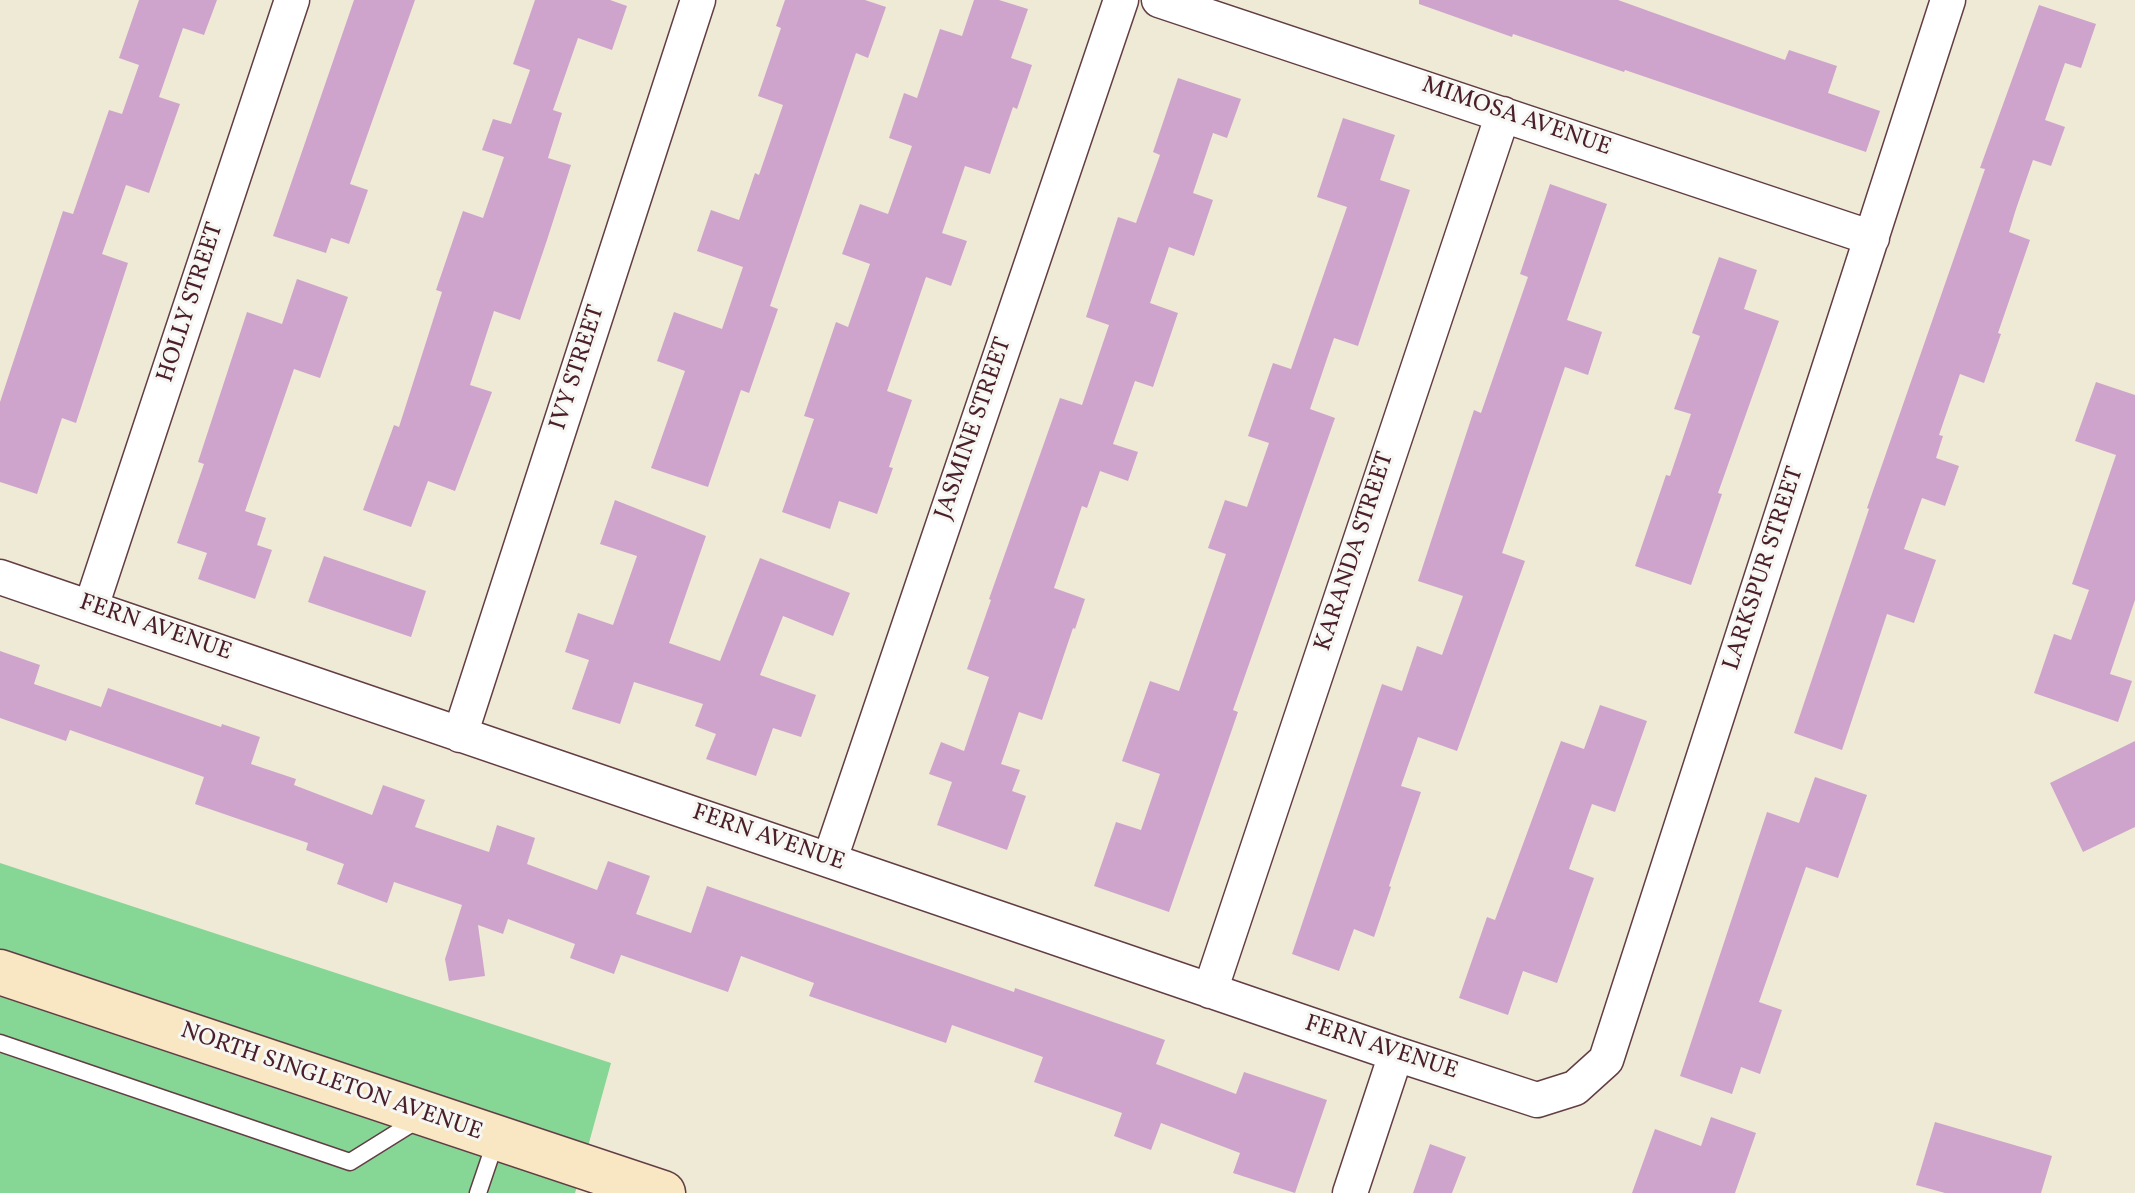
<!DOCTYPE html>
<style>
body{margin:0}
canvas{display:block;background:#eeead5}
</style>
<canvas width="2135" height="1193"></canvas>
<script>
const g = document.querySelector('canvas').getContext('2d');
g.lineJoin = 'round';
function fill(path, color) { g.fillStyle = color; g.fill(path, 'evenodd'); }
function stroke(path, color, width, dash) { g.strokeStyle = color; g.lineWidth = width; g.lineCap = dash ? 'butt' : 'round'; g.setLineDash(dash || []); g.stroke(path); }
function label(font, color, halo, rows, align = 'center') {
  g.font = font + ' Vollkorn,serif'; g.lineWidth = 6; g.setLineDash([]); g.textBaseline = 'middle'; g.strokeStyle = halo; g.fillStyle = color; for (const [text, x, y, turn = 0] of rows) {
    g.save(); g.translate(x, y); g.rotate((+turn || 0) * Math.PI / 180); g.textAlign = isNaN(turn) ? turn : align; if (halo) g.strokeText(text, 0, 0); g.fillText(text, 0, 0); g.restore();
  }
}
const green = new Path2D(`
 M 0,863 L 611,1063 L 587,1150 L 0,954 Z
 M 0,990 L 578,1183 L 575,1193 L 0,1193 Z`);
const building = new Path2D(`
 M 139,0 L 217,0 L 204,35 L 183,28 L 159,97 L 180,104 L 149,193 L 126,185 L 102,254 L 128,263 L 76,423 L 62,418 L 37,494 L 0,482 L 0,402 L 63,211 L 73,214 L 109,110 L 122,114 L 139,65 L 119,58 Z
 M 354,0 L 415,0 L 350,184 L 368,190 L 349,244 L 331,238 L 326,253 L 273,236 Z
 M 535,0 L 610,0 L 627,6 L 612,50 L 578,38 L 553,110 L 562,113 L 548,158 L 571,165 L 547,240 L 520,320 L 494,311 L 470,385 L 492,392 L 455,491 L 428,481 L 411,527 L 363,510 L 394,425 L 399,427 L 442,292 L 436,290 L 463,211 L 483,218 L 504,157 L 482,150 L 493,119 L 511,124 L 530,70 L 513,64 Z
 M 785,0 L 865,0 L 886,7 L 868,58 L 856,53 L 770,306 L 778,309 L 749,393 L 741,390 L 708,487 L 651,468 L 685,371 L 657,361 L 674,312 L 722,329 L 743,267 L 697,251 L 711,210 L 739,220 L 755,173 L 759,175 L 783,105 L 758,96 L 781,28 L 776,26 Z
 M 974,0 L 999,0 L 1028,9 L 1011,58 L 1032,65 L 1017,109 L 1013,107 L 990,174 L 965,166 L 942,233 L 967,241 L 951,286 L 926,277 L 887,391 L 912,400 L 889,467 L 893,468 L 877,514 L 839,501 L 830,529 L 782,512 L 814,419 L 804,416 L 836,322 L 848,327 L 870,264 L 842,254 L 860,204 L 888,214 L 912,146 L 889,138 L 904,93 L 917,98 L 940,29 L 962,36 Z
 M 1419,0 L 1618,0 L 1785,60 L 1789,50 L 1837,66 L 1828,93 L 1880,111 L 1866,152 L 1625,70 L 1624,72 L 1513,34 L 1512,37 L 1419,4 Z
 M 2039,5 L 2096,24 L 2081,68 L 2065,63 L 2045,120 L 2065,127 L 2051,166 L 2033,160 L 2016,209 L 2009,232 L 2030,240 L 1998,333 L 2001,334 L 1984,383 L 1960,374 L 1939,435 L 1943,436 L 1936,458 L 1959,466 L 1945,506 L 1922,498 L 1904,549 L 1936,560 L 1914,623 L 1887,614 L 1842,750 L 1794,733 L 1869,509 L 1867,508 L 1985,169 L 1980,168 Z
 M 1178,78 L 1241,99 L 1227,138 L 1213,133 L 1193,193 L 1213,200 L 1194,256 L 1169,247 L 1150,303 L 1178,313 L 1153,387 L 1135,381 L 1113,444 L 1138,452 L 1128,481 L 1100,471 L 1087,508 L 1082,506 L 1054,588 L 1085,599 L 1075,629 L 1073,628 L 1042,720 L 1019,712 L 1001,764 L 1020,770 L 1012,791 L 1026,796 L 1007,850 L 937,825 L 952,782 L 929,774 L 941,742 L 964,751 L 989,677 L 967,669 L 991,600 L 989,599 L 1060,398 L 1082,405 L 1109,325 L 1086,317 L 1118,217 L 1136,223 L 1160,155 L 1153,152 Z
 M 1343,118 L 1395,135 L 1380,180 L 1410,190 L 1358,346 L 1334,338 L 1310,409 L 1335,418 L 1233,710 L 1238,712 L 1169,912 L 1094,886 L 1116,822 L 1141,830 L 1160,774 L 1122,761 L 1150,681 L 1179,691 L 1226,554 L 1208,548 L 1225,500 L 1247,507 L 1269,443 L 1248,436 L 1273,363 L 1291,369 L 1347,207 L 1317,197 Z
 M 1550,184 L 1607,204 L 1567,320 L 1602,332 L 1588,375 L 1565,367 L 1502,553 L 1525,561 L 1457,751 L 1418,737 L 1401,786 L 1421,792 L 1389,886 L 1391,887 L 1374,937 L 1354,929 L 1339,971 L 1292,954 L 1382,684 L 1402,691 L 1417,646 L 1442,655 L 1463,596 L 1418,581 L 1474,410 L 1481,413 L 1528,277 L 1520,274 Z
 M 1719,257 L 1757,270 L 1744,309 L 1779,321 L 1718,493 L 1722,494 L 1691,585 L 1635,566 L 1666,475 L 1670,476 L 1691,414 L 1674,409 L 1700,336 L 1692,333 Z
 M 297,279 L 348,297 L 320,378 L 294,369 L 245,511 L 266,518 L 257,545 L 272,550 L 255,599 L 198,579 L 207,553 L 177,543 L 204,464 L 198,462 L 247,312 L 282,324 Z
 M 2096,382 L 2135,395 L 2135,600 L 2110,674 L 2132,681 L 2118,722 L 2034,693 L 2054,634 L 2071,640 L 2089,590 L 2072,584 L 2116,455 L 2075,441 Z
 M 615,500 L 706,536 L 669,643 L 720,661 L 760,558 L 850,593 L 833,636 L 783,616 L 760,675 L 816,695 L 801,737 L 773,728 L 756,776 L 706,759 L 716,734 L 695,726 L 703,704 L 634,682 L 620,724 L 572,709 L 589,660 L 565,652 L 578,613 L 613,625 L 637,556 L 600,544 Z
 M 324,556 L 426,591 L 411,637 L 308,602 Z
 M 0,651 L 40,665 L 34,684 L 101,707 L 108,688 L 221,727 L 222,724 L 260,737 L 251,764 L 296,779 L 294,785 L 372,815 L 383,785 L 425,800 L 415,827 L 489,852 L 497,825 L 535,838 L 527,864 L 597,890 L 608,861 L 650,876 L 636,914 L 691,933 L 707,886 L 1014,992 L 1015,988 L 1165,1040 L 1156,1064 L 1236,1094 L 1244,1072 L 1327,1100 L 1295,1193 L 1233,1173 L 1240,1153 L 1161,1123 L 1151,1150 L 1114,1136 L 1122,1113 L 1034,1082 L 1043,1057 L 952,1025 L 946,1043 L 809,996 L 814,983 L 741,956 L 728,992 L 621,955 L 614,974 L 570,958 L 575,944 L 508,919 L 503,934 L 478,925 L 485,976 L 449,981 L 445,959 L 462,905 L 394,882 L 387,903 L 337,884 L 344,864 L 306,850 L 308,843 L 195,804 L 204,777 L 70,730 L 66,741 L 0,718 Z
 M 1600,705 L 1647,721 L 1615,812 L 1592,804 L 1569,869 L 1594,878 L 1557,983 L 1523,971 L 1508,1015 L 1459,998 L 1487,917 L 1495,920 L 1561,741 L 1584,749 Z
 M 2135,741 L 2135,827 L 2083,852 L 2050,783 Z
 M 1815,777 L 1867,795 L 1838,878 L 1806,867 L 1759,1002 L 1782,1010 L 1760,1074 L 1741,1067 L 1732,1094 L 1680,1076 L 1767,812 L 1799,823 Z
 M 1711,1117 L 1756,1133 L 1735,1193 L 1632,1193 L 1655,1129 L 1701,1146 Z
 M 1935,1122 L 2052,1156 L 2041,1193 L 1945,1193 L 1916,1185 Z
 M 1430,1144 L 1466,1157 L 1452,1193 L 1413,1193 Z`);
const lane = new Path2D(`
 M 0,1043 L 350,1162 L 419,1119
 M 478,1193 L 496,1140`);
const street = new Path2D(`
 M 1159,0 L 1872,238
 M 0,577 L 1396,1054 L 1537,1100 L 1575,1088 L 1606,1060 L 1948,0
 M 91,607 L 292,0
 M 460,735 L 698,0
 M 830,859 L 1121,0
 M 1210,991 L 1503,114
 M 1350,1193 L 1396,1054`);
const secondary = new Path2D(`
 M 0,972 L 663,1193`);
const streetNames = [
 ["MIMOSA AVENUE",1516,118,19],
 ["HOLLY STREET",192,303,-72],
 ["IVY STREET",579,368,-72],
 ["JASMINE STREET",975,429,-71],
 ["KARANDA STREET",1356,552,-72],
 ["LARKSPUR STREET",1765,569,-72],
 ["FERN AVENUE",155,629,19],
 ["FERN AVENUE",768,839,19],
 ["FERN AVENUE",1381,1049,18],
 ["NORTH SINGLETON AVENUE",331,1083,19]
];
fill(green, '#86d696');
fill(building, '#cfa4cc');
stroke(lane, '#633d44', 19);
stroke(street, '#633d44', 37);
stroke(secondary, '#633d44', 47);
stroke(lane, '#fff', 16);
stroke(street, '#fff', 34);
stroke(secondary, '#f9e7c3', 44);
label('24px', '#4a1f2b', '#f6f6f2', streetNames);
</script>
